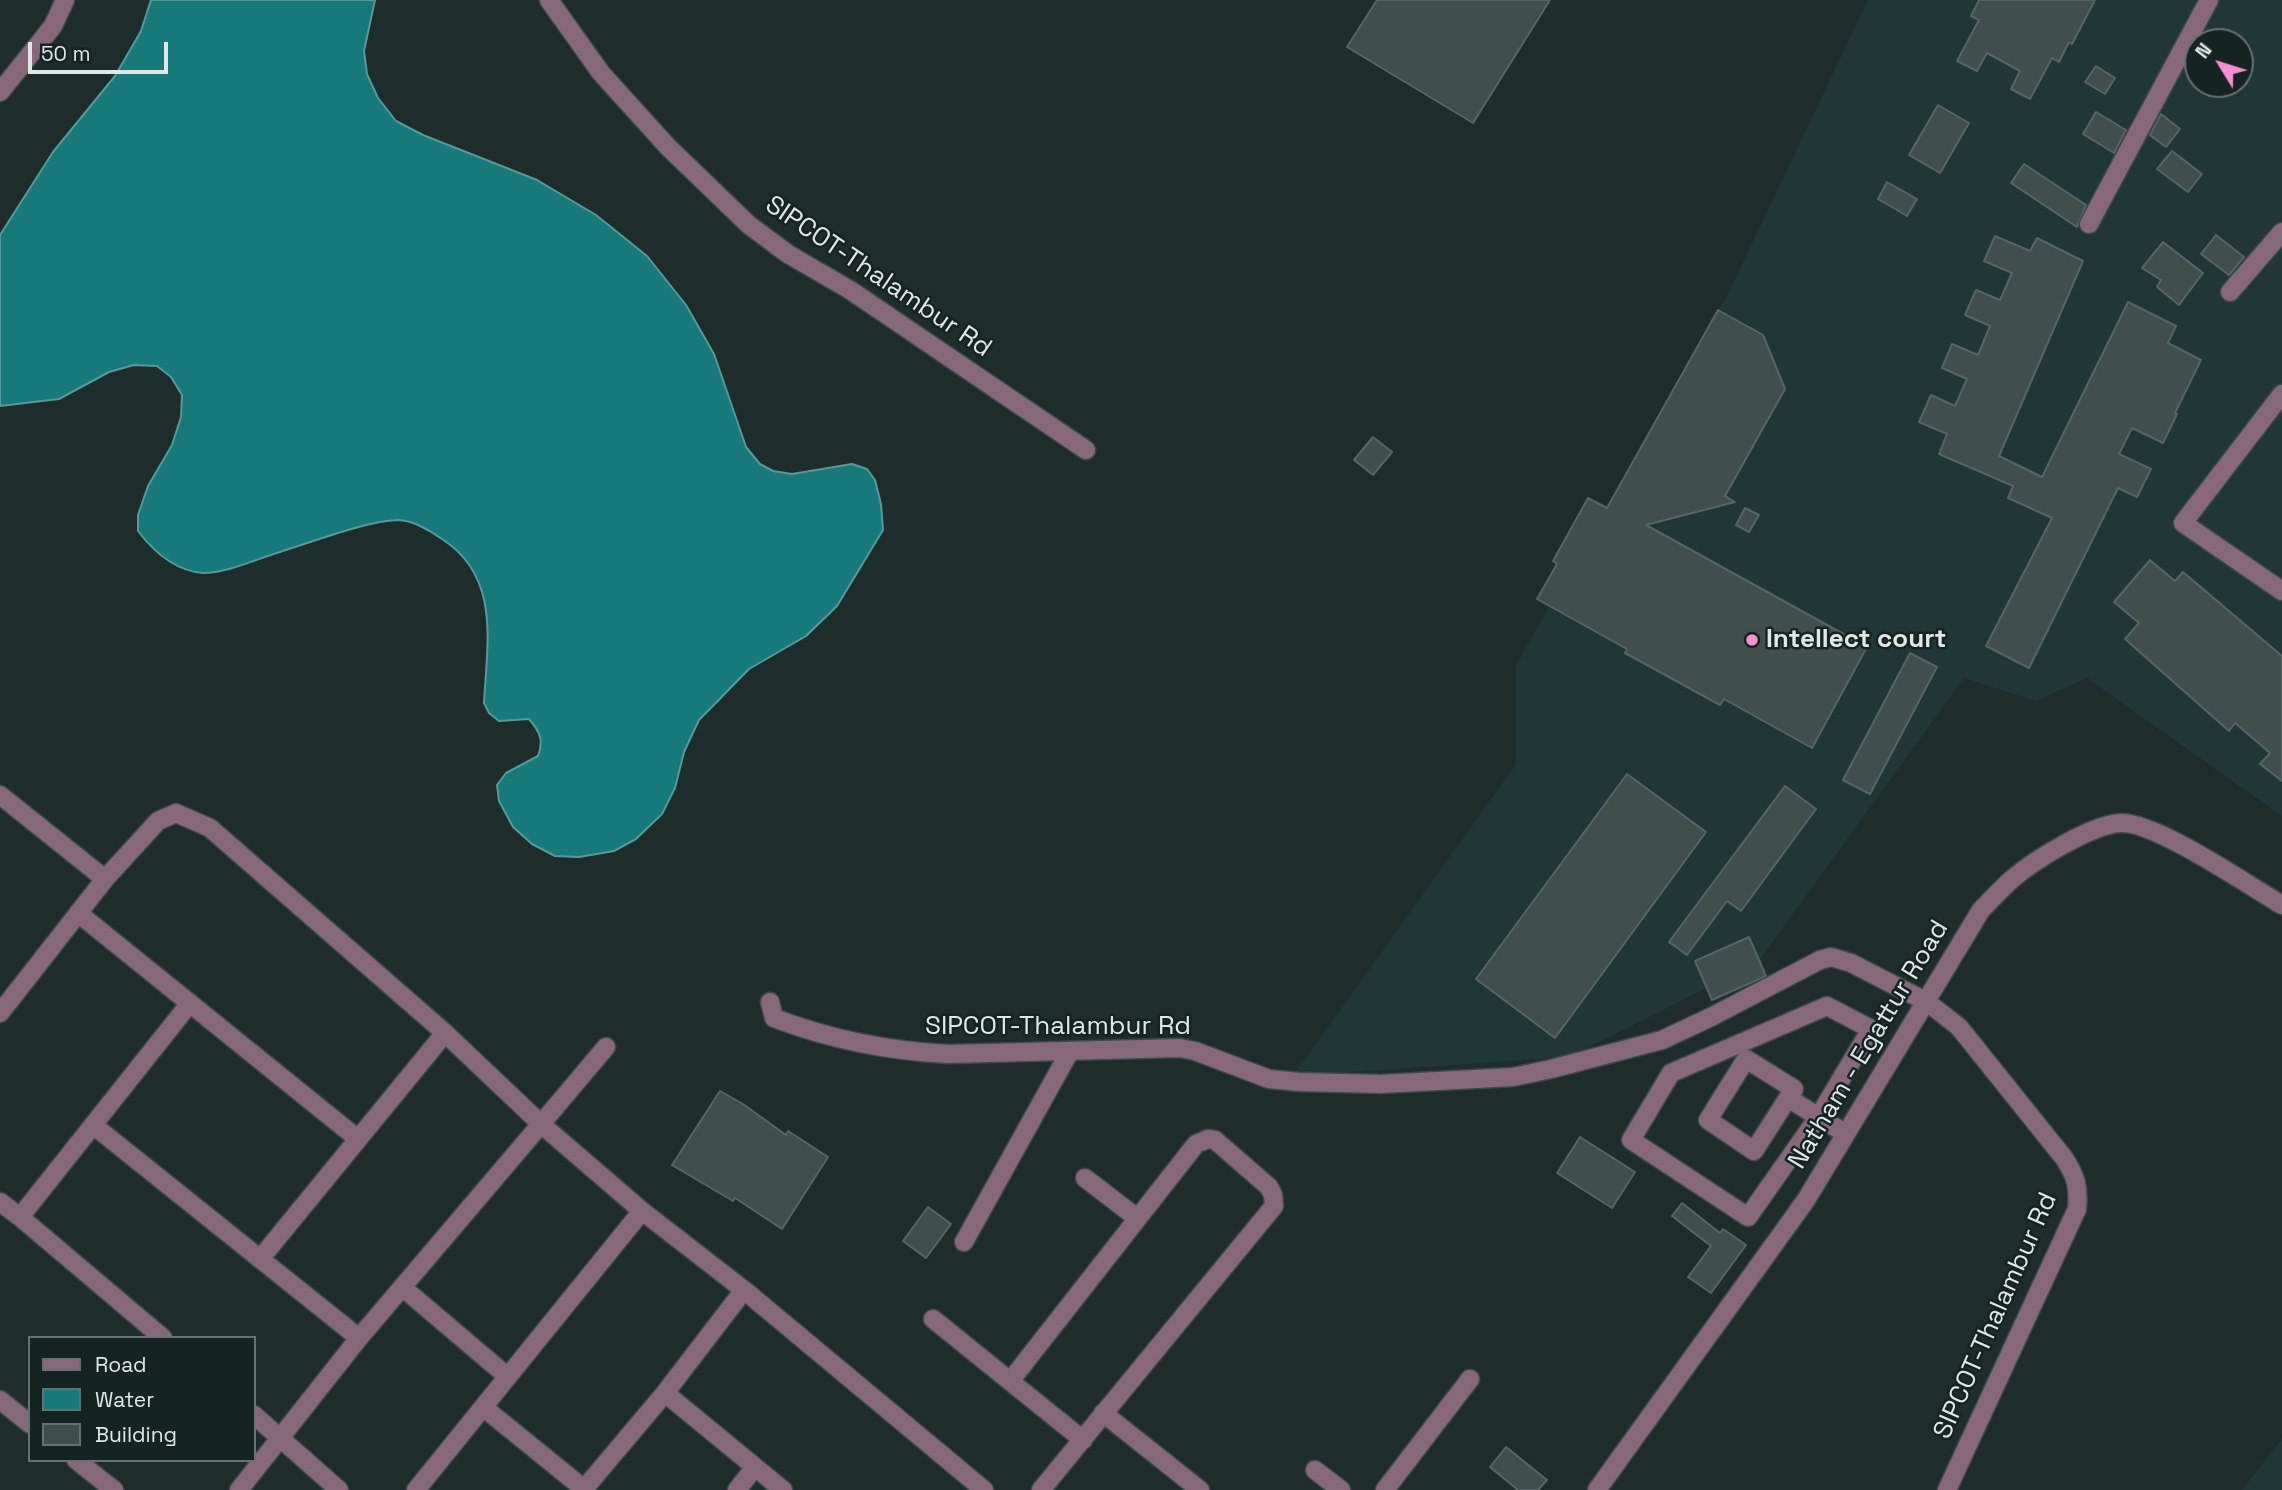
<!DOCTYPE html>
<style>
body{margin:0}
#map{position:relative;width:2282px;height:1490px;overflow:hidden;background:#1f2c2c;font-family:"Space Grotesk",sans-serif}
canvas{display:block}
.legend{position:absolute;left:28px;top:1336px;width:228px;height:126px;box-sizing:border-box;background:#162323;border:2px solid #667171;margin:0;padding:9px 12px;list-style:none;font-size:21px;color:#dfe7e7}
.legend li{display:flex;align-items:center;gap:14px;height:35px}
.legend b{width:35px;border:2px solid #667171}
.north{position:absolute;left:2184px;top:28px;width:70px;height:70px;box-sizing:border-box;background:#162323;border:2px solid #667171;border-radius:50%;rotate:308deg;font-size:19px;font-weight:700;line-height:28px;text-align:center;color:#dfe7e7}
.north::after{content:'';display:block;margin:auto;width:24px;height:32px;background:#f790ce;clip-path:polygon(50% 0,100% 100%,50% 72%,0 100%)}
.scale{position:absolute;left:28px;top:42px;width:140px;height:32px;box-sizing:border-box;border:4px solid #dfe7e7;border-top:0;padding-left:9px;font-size:21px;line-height:24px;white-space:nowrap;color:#dfe7e7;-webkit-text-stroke:5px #162323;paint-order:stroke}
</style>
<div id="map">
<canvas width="2282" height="1490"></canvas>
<ul class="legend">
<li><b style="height:9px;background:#87687a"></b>Road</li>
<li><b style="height:19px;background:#18797a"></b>Water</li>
<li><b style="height:19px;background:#404e4e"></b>Building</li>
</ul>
<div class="north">N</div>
<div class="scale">50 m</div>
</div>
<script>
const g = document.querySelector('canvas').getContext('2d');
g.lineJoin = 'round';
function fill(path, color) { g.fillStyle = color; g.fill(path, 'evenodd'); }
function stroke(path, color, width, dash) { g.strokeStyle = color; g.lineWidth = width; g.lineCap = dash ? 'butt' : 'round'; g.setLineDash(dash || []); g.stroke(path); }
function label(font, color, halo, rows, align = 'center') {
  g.font = font + ' "Space Grotesk",sans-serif'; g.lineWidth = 5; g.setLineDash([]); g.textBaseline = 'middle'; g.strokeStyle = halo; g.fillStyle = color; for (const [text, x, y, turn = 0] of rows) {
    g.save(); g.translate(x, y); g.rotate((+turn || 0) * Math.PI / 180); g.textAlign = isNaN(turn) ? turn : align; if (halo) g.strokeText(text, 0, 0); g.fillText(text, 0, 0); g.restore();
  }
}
const built = new Path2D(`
 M 1868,0 L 2282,0 L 2282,816 L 2087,678 L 2036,701 L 1964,678 L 1758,962 L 1569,1057 L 1293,1076 L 1516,764 L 1516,665 L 1729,292 ZM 2198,42 L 2240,42 L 2240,84 L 2198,84 Z
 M 2282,1439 L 2282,1490 L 2242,1490 Z`);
const water = new Path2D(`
 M 151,0 L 375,0 L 364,51 L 367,74 L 378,98 L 396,121 L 423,135 L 537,180 L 596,215 L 647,256 L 686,305 L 714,354 L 746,447 L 760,464 L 773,471 L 792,474 L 852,464 L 867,469 L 875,480 L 881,504 L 883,530 L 837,606 L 806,636 L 749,669 L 699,720 L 684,752 L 675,788 L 662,814 L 636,839 L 614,851 L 579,857 L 555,856 L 532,844 L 513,827 L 499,801 L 497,785 L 506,773 L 538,756 C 544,740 540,732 529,719 L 499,721 L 489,713 L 484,703 C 487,643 501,577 442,539 C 431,531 412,520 398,520 C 366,521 312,542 280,552 C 256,559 228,573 203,573 C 175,571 154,552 138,531 L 138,515 L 148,486 L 172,445 L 181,417 L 182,395 L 171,377 L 157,366 L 134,365 L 109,372 L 59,399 L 0,406 L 0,235 L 53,152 L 115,76 L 141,31 Z`);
const building = new Path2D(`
 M 1377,0 L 1550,0 L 1473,123 L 1347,47 Z
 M 1979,0 L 2095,0 L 2072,44 L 2069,42 L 2059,62 L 2052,58 L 2030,99 L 2011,89 L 2020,71 L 1987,53 L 1977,71 L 1957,61 L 1979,20 L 1971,16 Z
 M 2096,66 L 2115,78 L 2105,94 L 2085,82 Z
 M 1938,105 L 1969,123 L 1940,173 L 1909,155 Z
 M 2096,112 L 2126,130 L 2114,153 L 2083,134 Z
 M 2161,114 L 2180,129 L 2166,147 L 2150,135 Z
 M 2172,151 L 2202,174 L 2188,192 L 2157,169 Z
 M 2024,164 L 2086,205 L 2077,227 L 2011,183 Z
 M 1887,182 L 1917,199 L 1907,216 L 1878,199 Z
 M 2216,235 L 2244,257 L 2229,275 L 2201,254 Z
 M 1995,236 L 2030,251 L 2037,238 L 2083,261 L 1999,456 L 2042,477 L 2128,302 L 2176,326 L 2168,343 L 2201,360 L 2175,413 L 2177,414 L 2163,443 L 2132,428 L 2119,454 L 2151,469 L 2137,497 L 2118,488 L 2029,668 L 1986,646 L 2052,518 L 2008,498 L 2013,486 L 1939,454 L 1947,434 L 1919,422 L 1931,395 L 1955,406 L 1967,379 L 1942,368 L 1952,344 L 1978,355 L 1990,326 L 1965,315 L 1976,290 L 2000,300 L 2012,273 L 1984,261 Z
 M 2163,242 L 2203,273 L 2179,305 L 2157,287 L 2161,280 L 2142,268 Z
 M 1718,310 L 1763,335 L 1785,389 L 1725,496 L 1735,502 L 1646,525 L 1867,647 L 1812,748 L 1724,699 L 1720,705 L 1625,653 L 1627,649 L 1537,599 L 1557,564 L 1553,561 L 1588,498 L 1607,508 Z
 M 1373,437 L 1392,452 L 1373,475 L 1354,460 Z
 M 1745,508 L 1759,515 L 1749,532 L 1736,525 Z
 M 2150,560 L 2175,581 L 2183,572 L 2282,656 L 2282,781 L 2260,764 L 2270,753 L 2235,723 L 2229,731 L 2125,639 L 2139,623 L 2114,602 Z
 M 1910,653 L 1937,667 L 1870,794 L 1843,780 Z
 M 1627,774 L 1706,832 L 1555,1038 L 1476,979 Z
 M 1785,786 L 1816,809 L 1741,911 L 1727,901 L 1687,955 L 1669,942 Z
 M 1749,937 L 1766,976 L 1712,1000 L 1695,961 Z
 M 720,1091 L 743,1104 L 786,1135 L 788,1131 L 828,1157 L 782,1229 L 735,1198 L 733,1201 L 672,1165 Z
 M 1580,1137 L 1635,1172 L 1612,1208 L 1557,1173 Z
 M 1682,1203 L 1720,1233 L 1723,1229 L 1746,1245 L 1711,1293 L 1688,1277 L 1711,1246 L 1672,1216 Z
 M 928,1207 L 951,1224 L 926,1258 L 903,1241 Z
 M 1506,1447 L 1547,1480 L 1538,1490 L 1518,1490 L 1490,1467 Z`);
const minor = new Path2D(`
 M 549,0 L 601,73 L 668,147 L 749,225 L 788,254 L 850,290 L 1086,450
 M 0,92 L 53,26 L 65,0
 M 2089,224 L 2209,0
 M 2230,292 L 2282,232
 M 2282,394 L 2183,523 L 2282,591
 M 0,795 L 105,879
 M 78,913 L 358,1139
 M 770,1002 L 774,1018 C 829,1039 890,1051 948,1054 L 1180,1048 L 1195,1051 L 1269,1079 L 1299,1082 L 1381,1084 L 1513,1077 L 1551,1069 L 1662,1040 L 1711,1017 L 1820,960 L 1831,957 L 1851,963 L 1927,1002 L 1959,1027 L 2064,1158 C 2076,1176 2079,1187 2077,1209 L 1947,1490
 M 1827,1006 L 1871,1029 L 1819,1116 L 1748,1217 L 1631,1140 L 1671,1073 Z
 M 0,1013 L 105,879 L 158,821 L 176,813 L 210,828 L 445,1033 L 541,1124 L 359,1338 L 239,1490
 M 606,1047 L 541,1124 L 642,1211
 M 1788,1098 L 1794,1089 L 1746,1059 L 1708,1120 L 1754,1151 L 1788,1098 L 1846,1134
 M 93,1125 L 359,1338
 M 1085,1178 L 1137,1218
 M 0,1202 L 20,1217 L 163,1338
 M 20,1217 L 190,1003
 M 964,1242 L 1070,1051
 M 260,1259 L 445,1033
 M 402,1287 L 508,1377
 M 933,1319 L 1083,1440
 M 1011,1380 L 1196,1144 L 1208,1139 L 1215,1140 L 1269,1187 L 1273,1195 L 1274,1206 L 1041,1490
 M 665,1393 L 783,1490
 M 0,1400 L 30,1424
 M 483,1407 L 584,1489 L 665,1393 L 744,1290
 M 1103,1413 L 1200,1490
 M 254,1415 L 339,1490
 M 76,1460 L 114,1490
 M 1315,1470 L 1341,1490
 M 416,1490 L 642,1211 L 744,1290 L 984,1490
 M 737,1490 L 755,1467
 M 1385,1490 L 1470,1379
 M 1597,1490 L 1806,1200 L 1981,910 C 1991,900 2001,889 2011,880 C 2034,860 2091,825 2120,823 C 2155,821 2248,885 2282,905`);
const markers = [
 [1752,640,7,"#f790ce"]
];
const streetNames = [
 ["SIPCOT-Thalambur Rd",878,277,34],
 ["SIPCOT-Thalambur Rd",1058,1027],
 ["Natham - Egattur Road",1869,1045,-59],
 ["SIPCOT-Thalambur Rd",1996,1316,-66]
];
const poiNames = [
 ["Intellect court",1766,640]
];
fill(built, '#213737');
fill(water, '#18797a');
stroke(water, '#549a9b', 2);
fill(building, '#404e4e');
stroke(building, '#556464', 2);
stroke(minor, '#3e4a4a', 21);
stroke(minor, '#87687a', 18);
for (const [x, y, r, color] of markers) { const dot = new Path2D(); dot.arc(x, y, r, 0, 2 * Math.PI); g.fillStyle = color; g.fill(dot); stroke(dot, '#162323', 2.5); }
label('26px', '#dfe7e7', '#162323', streetNames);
label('bold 26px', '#dfe7e7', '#162323', poiNames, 'left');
</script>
